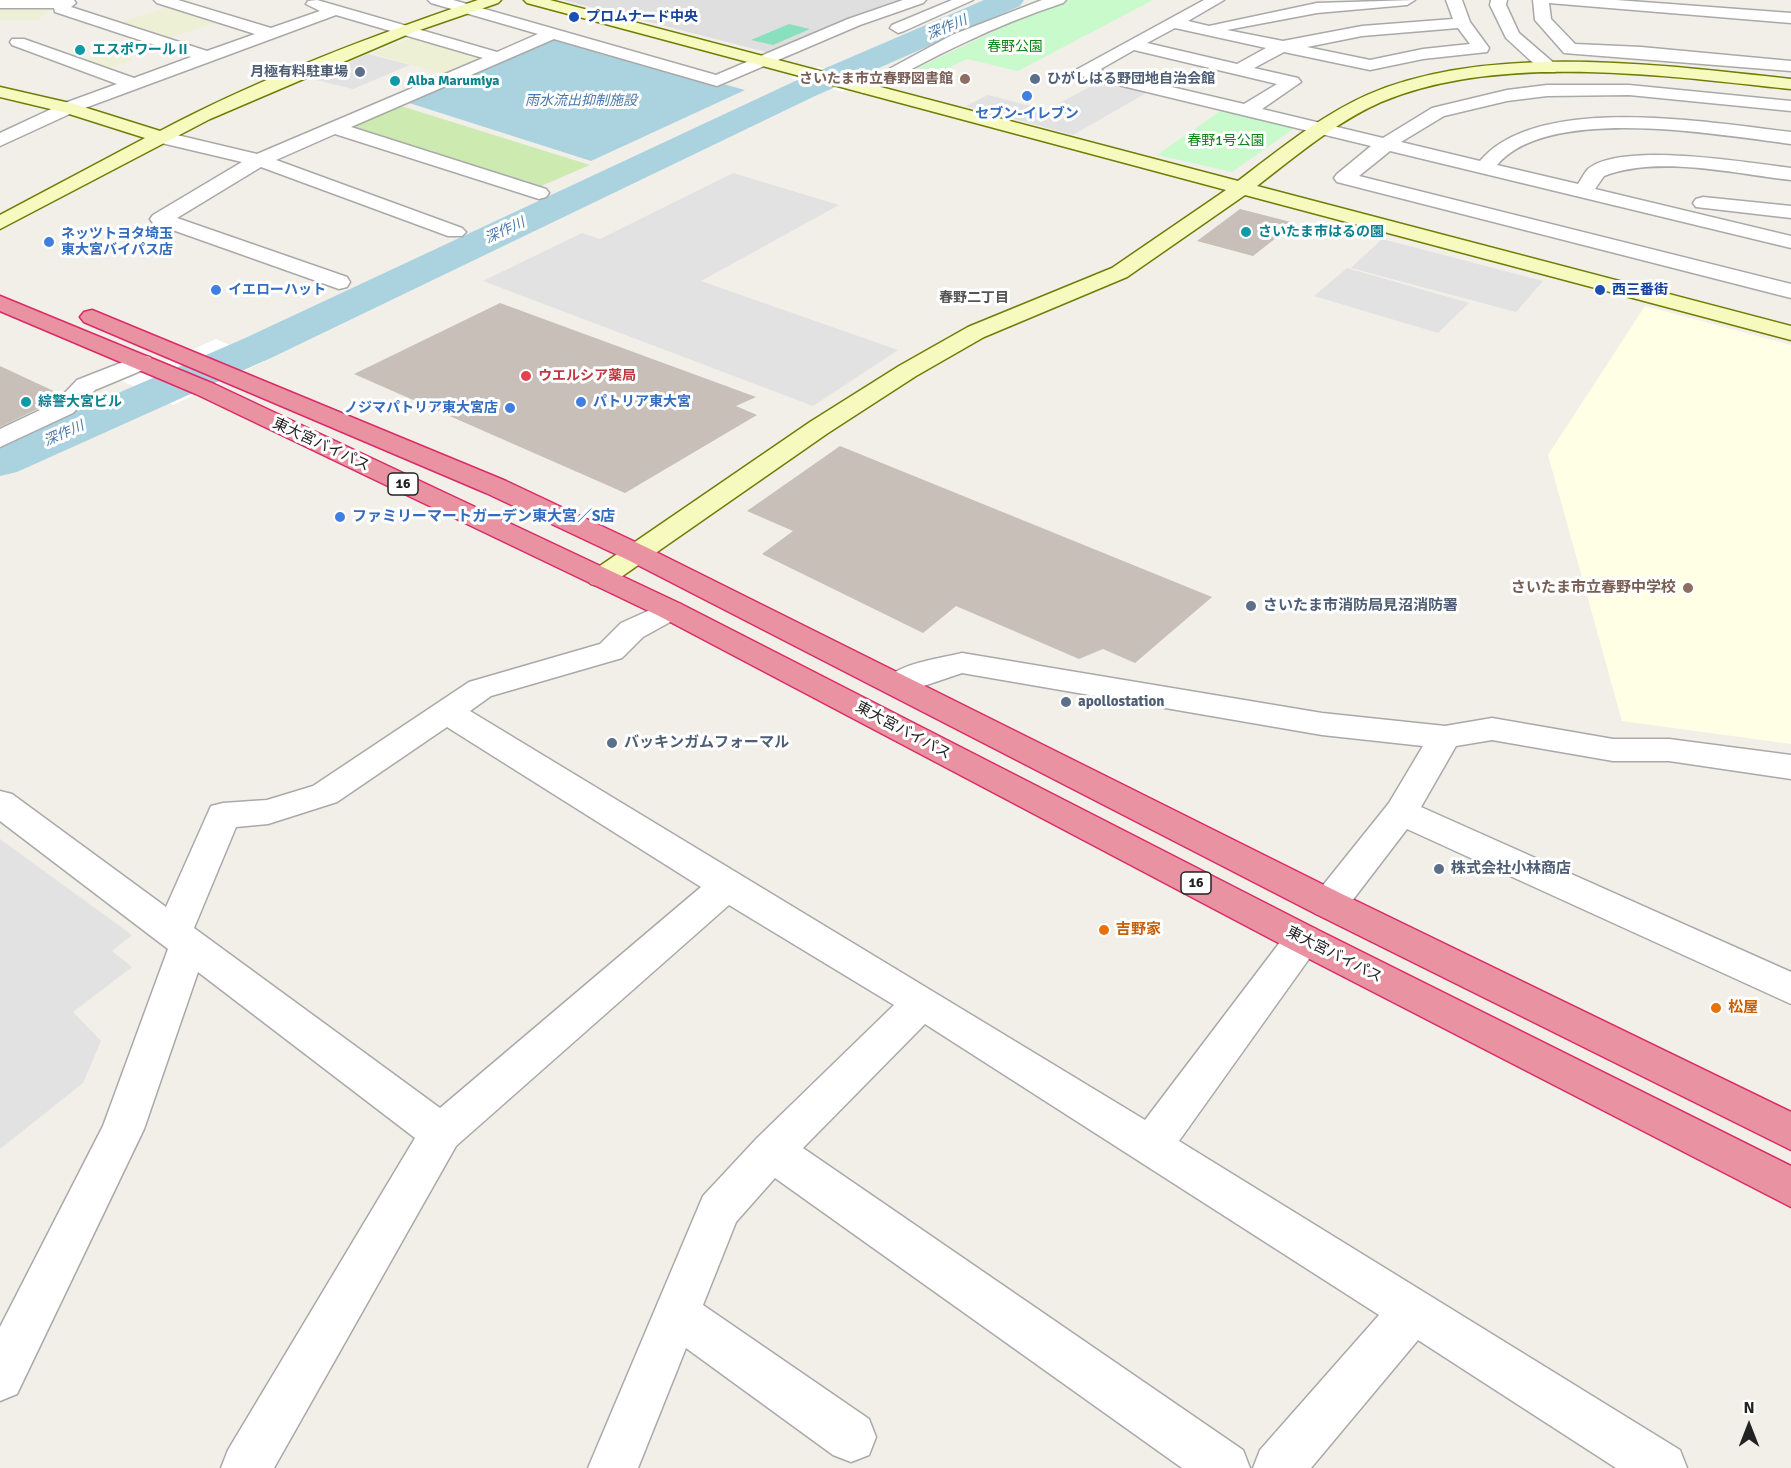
<!DOCTYPE html>
<meta charset="utf-8">
<style>
body{margin:0}
#map{position:relative;width:1791px;height:1468px;overflow:hidden;background:#f2efe9;font-family:Signika,sans-serif}
canvas{display:block}
.north{position:absolute;left:1719px;top:1396px;width:60px;height:60px;-webkit-text-stroke:4px #fff;paint-order:stroke;rotate:0deg;font-size:16px;font-weight:700;line-height:24px;text-align:center;color:#222}
.north::after{content:'';display:block;margin:auto;width:21px;height:27px;background:#222;clip-path:polygon(50% 0,100% 100%,50% 72%,0 100%)}
</style>
<div id="map">
<canvas width="1791" height="1468"></canvas>
<div class="north">N</div>
</div>
<script>
const g = document.querySelector('canvas').getContext('2d');
g.lineJoin = 'round';
function fill(path, color) { g.fillStyle = color; g.fill(path, 'evenodd'); }
function stroke(path, color, width, dash) { g.strokeStyle = color; g.lineWidth = width; g.lineCap = dash ? 'butt' : 'round'; g.setLineDash(dash || []); g.stroke(path); }
function label(font, color, halo, rows, align = 'center') {
  g.font = font + ' Signika,"Noto Sans JP",sans-serif'; g.lineWidth = 6; g.setLineDash([]); g.textBaseline = 'middle'; g.strokeStyle = halo; g.fillStyle = color; for (const [text, x, y, turn = 0] of rows) {
    g.save(); g.translate(x, y); g.rotate((+turn || 0) * Math.PI / 180); g.textAlign = isNaN(turn) ? turn : align; if (halo) g.strokeText(text, 0, 0); g.fillText(text, 0, 0); g.restore();
  }
}
const residential = new Path2D(`
 M 563,0 L 912,0 L 770,53 Z`);
const education = new Path2D(`
 M 1645,306 L 1791,345 L 1791,744 L 1622,721 L 1548,455 Z`);
const farmland = new Path2D(`
 M 0,6 L 55,6 L 38,20 L 0,20 Z
 M 169,7 L 216,23 L 165,39 L 118,23 Z
 M 413,37 L 484,58 L 447,75 L 372,53 Z
 M 111,52 L 134,60 L 106,69 L 82,61 Z`);
const grass = new Path2D(`
 M 398,105 L 590,165 L 539,187 L 352,126 Z`);
const park = new Path2D(`
 M 1071,0 L 1153,0 L 1018,71 L 967,59 L 909,87 L 888,82 L 1047,6 Z
 M 1223,109 L 1296,127 L 1232,172 L 1157,155 Z`);
const pitch = new Path2D(`
 M 789,24 L 810,29 L 773,45 L 751,40 Z`);
const parking = new Path2D(`
 M 368,54 L 410,65 L 353,89 L 312,79 Z
 M 1101,81 L 1148,92 L 1073,135 L 966,106 L 988,95 L 1046,110 Z
 M 733,173 L 839,205 L 701,281 L 898,350 L 813,406 L 483,281 L 582,233 L 600,239 Z
 M 1382,239 L 1543,281 L 1516,312 L 1351,268 Z
 M 1347,268 L 1469,303 L 1438,333 L 1314,296 Z
 M 0,839 L 132,935 L 112,951 L 132,967 L 73,1012 L 101,1041 L 83,1083 L 0,1149 Z`);
const water = new Path2D(`
 M 555,38 L 745,90 L 591,161 L 403,101 Z`);
const pier = new Path2D(`
 M 818,67 L 868,80 L 843,92 L 791,78 Z
 M 216,339 L 265,361 L 173,405 L 122,381 Z`);
const river = new Path2D(`
 M 984,0 L 1024,0 L 1020,6 L 815,96 L 273,357 L 17,472 L 0,476 L 0,444 L 243,339 L 793,82 Z`);
const building = new Path2D(`
 M 1240,209 L 1295,223 L 1253,256 L 1197,241 Z
 M 500,303 L 756,397 L 736,406 L 757,415 L 625,493 L 354,374 Z
 M 0,366 L 58,393 L 45,399 L 52,402 L 0,427 Z
 M 840,446 L 1212,597 L 1135,663 L 1103,649 L 1079,659 L 956,606 L 923,633 L 762,554 L 793,531 L 747,511 Z`);
const street = new Path2D(`
 M 0,0 L 74,0 L 76,3 L 71,7 L 207,51 L 255,34 L 157,3 L 154,0 L 178,0 L 271,28 L 320,11 L 306,4 L 308,1 L 317,0 L 497,52 L 538,34 L 431,3 L 428,0 L 453,0 L 716,75 L 848,19 L 903,0 L 926,0 L 923,3 L 860,25 L 717,86 L 554,39 L 351,127 L 546,189 L 549,193 L 546,197 L 539,199 L 335,134 L 276,160 L 462,228 L 466,232 L 462,236 L 448,236 L 261,167 L 177,218 L 347,277 L 350,282 L 347,287 L 339,289 L 153,223 L 150,219 L 153,215 L 242,162 L 153,141 L 151,137 L 160,131 L 257,154 L 483,58 L 336,15 L 74,112 L 0,146 L 0,133 L 62,104 L 117,84 L 12,45 L 10,42 L 12,39 L 24,39 L 134,78 L 191,57 L 55,12 L 54,8 L 0,8 Z
 M 952,0 L 973,0 L 904,31 L 898,33 L 890,28 L 892,25 Z
 M 1042,0 L 1066,0 L 1063,3 C 995,25 932,57 869,92 L 863,93 L 854,88 L 952,35 Z
 M 1204,0 L 1224,0 L 1188,21 L 1209,26 L 1317,3 L 1415,0 L 1407,5 L 1317,13 L 1227,30 L 1283,41 L 1362,26 L 1453,19 L 1446,0 L 1462,0 L 1470,22 L 1489,48 L 1487,52 L 1423,59 L 1370,70 L 1284,52 L 1254,68 L 1298,78 L 1301,82 L 1262,109 L 1383,138 L 1432,108 L 1507,90 L 1547,85 L 1629,85 L 1791,101 L 1791,111 L 1629,95 L 1547,96 L 1507,101 L 1444,116 L 1401,142 L 1480,161 C 1538,92 1711,123 1791,132 L 1791,144 C 1719,135 1548,104 1497,165 L 1578,184 C 1581,180 1584,173 1588,169 C 1623,141 1747,163 1791,168 L 1791,180 C 1735,174 1657,155 1604,176 L 1595,189 L 1791,236 L 1791,248 L 1390,151 L 1359,176 L 1791,284 L 1791,298 L 1337,182 L 1334,178 L 1337,174 L 1371,146 L 1077,75 L 1074,71 ZM 1175,28 L 1266,48 L 1237,64 L 1147,43 ZM 1458,28 L 1470,44 L 1423,49 L 1370,60 L 1307,47 L 1362,36 ZM 1134,50 L 1277,84 L 1244,104 L 1099,70 Z
 M 1491,0 L 1507,0 L 1506,5 L 1519,33 L 1555,64 L 1558,68 L 1555,72 L 1543,72 L 1506,38 L 1490,5 Z
 M 1533,0 L 1616,0 L 1791,13 L 1791,23 L 1549,3 L 1551,19 L 1575,44 L 1641,47 L 1791,61 L 1791,71 L 1564,53 L 1535,20 Z
 M 1703,197 L 1791,206 L 1791,218 L 1696,207 L 1693,203 L 1696,199 Z
 M 141,355 L 150,357 L 153,362 L 150,367 L 95,390 L 73,413 L 0,447 L 0,429 L 55,403 L 77,380 Z
 M 670,601 L 681,604 L 685,610 L 681,616 L 643,637 L 622,658 L 491,696 L 470,711 L 1145,1120 L 1290,929 L 1303,924 L 1316,929 L 1322,939 L 1316,949 L 1179,1141 L 1680,1450 L 1687,1468 L 1616,1468 L 1418,1340 L 1311,1468 L 1253,1468 L 1260,1450 L 1379,1315 L 925,1024 L 803,1148 L 1243,1450 L 1250,1468 L 1182,1468 L 775,1178 L 736,1222 L 703,1305 L 869,1419 L 876,1437 L 869,1455 L 851,1462 L 833,1455 L 686,1348 L 638,1468 L 588,1468 L 703,1196 L 757,1138 L 894,1005 L 729,905 L 456,1146 L 274,1468 L 221,1468 L 228,1450 L 415,1138 L 198,972 L 144,1129 L 17,1394 L 0,1401 L 0,1327 L 103,1126 L 168,949 L 0,821 L 0,791 L 12,794 L 166,907 L 211,806 L 223,803 L 267,800 L 313,786 L 469,682 L 600,644 L 621,623 ZM 447,727 L 701,887 L 440,1108 L 194,928 L 236,827 L 268,824 L 337,802 Z
 M 962,653 L 1322,713 L 1445,726 L 1492,718 L 1613,739 L 1669,739 L 1791,755 L 1791,779 L 1669,761 L 1613,761 L 1492,740 L 1456,746 L 1421,807 L 1791,972 L 1791,1004 L 1407,829 L 1342,914 L 1329,918 L 1316,914 L 1310,904 L 1316,894 L 1389,803 L 1423,746 L 1322,735 L 962,673 L 897,695 L 886,692 L 881,685 C 895,663 938,659 962,653 Z`);
const secondary = new Path2D(`
 M 478,0 L 501,0 L 498,3 L 411,33 L 210,119 L 0,229 L 0,215 L 145,138 L 63,112 L 0,97 L 0,87 L 74,104 L 160,131 C 260,78 371,36 478,0 Z
 M 524,0 L 550,0 L 1238,181 C 1279,150 1320,116 1367,95 C 1489,42 1662,65 1791,79 L 1791,89 C 1666,76 1499,52 1381,102 C 1336,122 1296,156 1257,186 L 1791,326 L 1791,340 L 1245,195 L 1127,277 L 984,337 L 916,376 L 828,433 L 611,584 L 601,587 L 591,584 L 586,578 L 591,572 L 810,422 L 899,366 L 968,327 L 1112,268 L 1226,190 L 527,3 Z`);
const highway = new Path2D(`
 M 0,296 L 214,384 L 681,604 L 1316,929 L 1791,1166 L 1791,1207 L 1290,949 L 659,616 L 196,394 L 0,311 Z
 M 92,310 L 506,481 L 648,548 L 1342,894 L 1791,1112 L 1791,1150 L 1316,914 L 628,560 L 486,493 L 84,322 L 80,317 L 84,312 Z`);
const markers = [
 [574,17,6,"#1a4fb4"],
 [80,50,6,"#0f9aa8"],
 [360,72,6,"#5c6f8a"],
 [965,79,6,"#8d6e63"],
 [1035,79,6,"#5c6f8a"],
 [395,81,6,"#0f9aa8"],
 [1027,96,6,"#3f7fe0"],
 [1246,232,6,"#0f9aa8"],
 [49,242,6,"#3f7fe0"],
 [216,290,6,"#3f7fe0"],
 [1600,290,6,"#1a4fb4"],
 [526,376,6,"#e0444e"],
 [26,402,6,"#0f9aa8"],
 [581,402,6,"#3f7fe0"],
 [510,408,6,"#3f7fe0"],
 [340,517,6,"#3f7fe0"],
 [1688,588,6,"#8d6e63"],
 [1251,606,6,"#5c6f8a"],
 [1066,702,6,"#5c6f8a"],
 [612,743,6,"#5c6f8a"],
 [1439,869,6,"#5c6f8a"],
 [1104,930,6,"#e8710a"],
 [1716,1008,6,"#e8710a"]
];
const farTransitnames = [
 ["プロムナード中央",586,17],
 ["西三番街",1612,290]
];
const farWaternames = [
 ["深作川",947,28,-23],
 ["雨水流出抑制施設",581,101],
 ["深作川",505,231,-25],
 ["深作川",64,434,-24]
];
const farParknames = [
 ["春野公園",1015,47],
 ["春野1号公園",1226,141]
];
const farCulturenames = [
 ["エスポワールⅡ",92,50],
 ["Alba Marumiya",407,81],
 ["さいたま市はるの園",1258,232],
 ["綜警大宮ビル",38,402]
];
const farServicenames = [
 ["月極有料駐車場",348,72],
 ["ひがしはる野団地自治会館",1047,79,"left"]
];
const farEducationnames = [
 ["さいたま市立春野図書館",953,79]
];
const farShopnames = [
 ["セブン-イレブン",1027,114,"center"],
 ["ネッツトヨタ埼玉",61,234],
 ["東大宮バイパス店",61,250],
 ["イエローハット",228,290],
 ["パトリア東大宮",593,402],
 ["ノジマパトリア東大宮店",498,408,"right"]
];
const farNeighbourhoodnames = [
 ["春野二丁目",974,298]
];
const farHealthnames = [
 ["ウエルシア薬局",538,376]
];
const shields = [
 [403,484,30],
 [1196,883,30]
];
const shieldNames = [
 ["16",403,484],
 ["16",1196,883]
];
const streetNames = [
 ["東大宮バイパス",321,445,25],
 ["東大宮バイパス",903,731,28],
 ["東大宮バイパス",1334,955,27]
];
const shopNames = [
 ["ファミリーマートガーデン東大宮／S店",352,517]
];
const educationNames = [
 ["さいたま市立春野中学校",1676,588]
];
const serviceNames = [
 ["さいたま市消防局見沼消防署",1263,606],
 ["apollostation",1078,702],
 ["バッキンガムフォーマル",624,743],
 ["株式会社小林商店",1451,869]
];
const foodNames = [
 ["吉野家",1116,930],
 ["松屋",1728,1008]
];
fill(residential, '#e0dfdf');
fill(education, '#ffffe5');
fill(farmland, '#eef0d5');
fill(grass, '#cdebb0');
fill(park, '#c8facc');
fill(pitch, '#88e0be');
fill(parking, '#e2e2e2');
fill(water, '#aad3df');
fill(pier, '#fff');
fill(river, '#aad3df');
fill(building, '#c7bfb8');
stroke(street, '#a9a9a9', 3);
stroke(secondary, '#707d05', 3);
stroke(highway, '#dc2a67', 3);
fill(street, '#fff');
fill(secondary, '#f7fabf');
fill(highway, '#e892a2');
for (const [x, y, r, color] of markers) { const dot = new Path2D(); dot.arc(x, y, r, 0, 2 * Math.PI); g.fillStyle = color; g.fill(dot); stroke(dot, '#fff', 2); }
label('bold 14px', '#164399', '#fff', farTransitnames, 'left');
label('italic 14px', '#4a7aab', '#fff', farWaternames);
label('14px', '#0c8416', '#fff', farParknames);
label('bold 14px', '#0d838f', '#fff', farCulturenames, 'left');
label('bold 14px', '#4e5e75', '#fff', farServicenames, 'right');
label('bold 14px', '#785e54', '#fff', farEducationnames, 'right');
label('bold 14px', '#366cbe', '#fff', farShopnames, 'left');
label('bold 14px', '#555', '#fff', farNeighbourhoodnames);
label('bold 14px', '#be3a42', '#fff', farHealthnames, 'left');
for (const [x, y, w] of shields) { const box = new Path2D(); box.roundRect(x - w / 2, y - 11, w, 22, 4.5); g.fillStyle = '#fff'; g.fill(box); stroke(box, '#222', 1.5); }
label('bold 14px', '#222', null, shieldNames);
label('15px', '#222', '#fff', streetNames);
label('bold 15px', '#366cbe', '#fff', shopNames, 'left');
label('bold 15px', '#785e54', '#fff', educationNames, 'right');
label('bold 15px', '#4e5e75', '#fff', serviceNames, 'left');
label('bold 15px', '#c56008', '#fff', foodNames, 'left');
</script>
